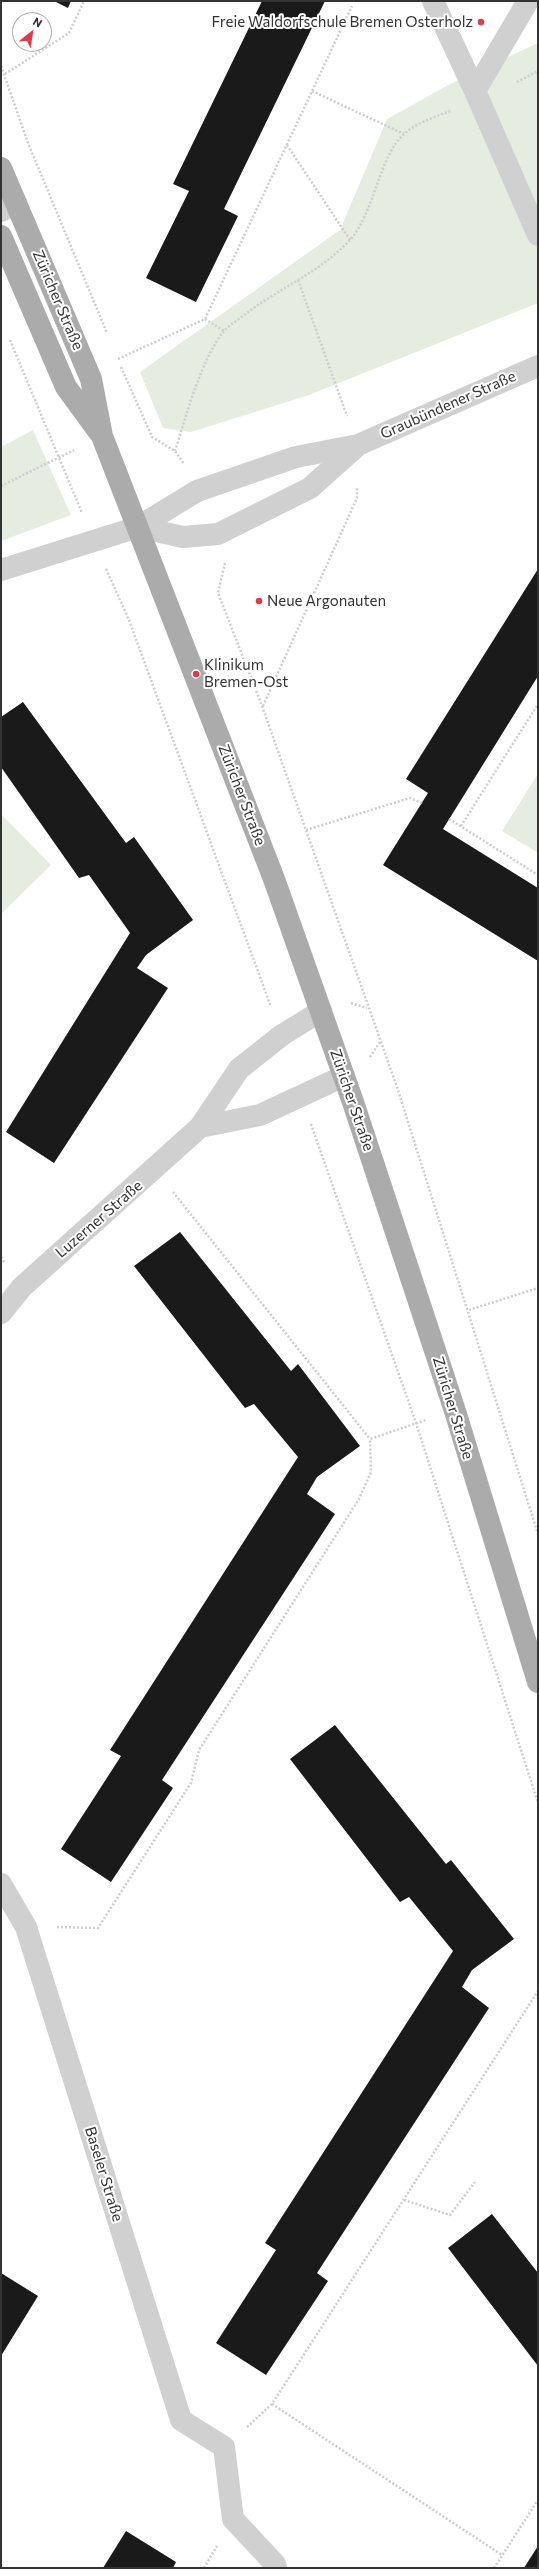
<!DOCTYPE html>
<meta charset="utf-8">
<style>
body{margin:0}
#map{position:relative;width:539px;height:2569px;overflow:hidden;background:#fff;font-family:Commissioner,sans-serif}
canvas{display:block}
.frame{position:absolute;inset:0;border:2px solid #333;pointer-events:none}
.north{position:absolute;left:12px;top:12px;width:40px;height:40px;box-sizing:border-box;background:#fff;border:1px solid #adadad;border-radius:50%;rotate:30deg;font-size:11px;font-weight:700;line-height:16px;text-align:center;color:#333}
.north::after{content:'';display:block;margin:auto;width:14px;height:18px;background:#e63946;clip-path:polygon(50% 0,100% 100%,50% 72%,0 100%)}
</style>
<div id="map">
<canvas width="539" height="2569"></canvas>
<div class="frame"></div>
<div class="north">N</div>
</div>
<script>
const g = document.querySelector('canvas').getContext('2d');
g.lineJoin = 'round';
function fill(path, color) { g.fillStyle = color; g.fill(path, 'evenodd'); }
function stroke(path, color, width, dash) { g.strokeStyle = color; g.lineWidth = width; g.lineCap = dash ? 'butt' : 'round'; g.setLineDash(dash || []); g.stroke(path); }
function label(font, color, halo, rows, align = 'center') {
  g.font = font + ' Commissioner,sans-serif'; g.lineWidth = 4; g.setLineDash([]); g.textBaseline = 'middle'; g.strokeStyle = halo; g.fillStyle = color; for (const [text, x, y, turn = 0] of rows) {
    g.save(); g.translate(x, y); g.rotate((+turn || 0) * Math.PI / 180); g.textAlign = isNaN(turn) ? turn : align; if (halo) g.strokeText(text, 0, 0); g.fillText(text, 0, 0); g.restore();
  }
}
const green = new Path2D(`
 M 538,43 L 538,303 L 309,395 L 191,432 L 163,428 L 140,372 L 340,230 L 387,119 L 452,83 Z
 M 33,430 L 71,515 L 1,541 L 1,447 Z
 M 538,774 L 538,853 L 502,831 Z
 M 1,814 L 51,865 L 1,914 Z`);
const building = new Path2D(`
 M 54,1 L 71,1 L 68,8 Z
 M 262,1 L 325,1 L 224,209 L 238,216 L 196,302 L 146,278 L 189,191 L 173,184 Z
 M 538,569 L 538,676 L 443,829 L 538,888 L 538,961 L 383,865 L 428,793 L 406,779 Z
 M 23,702 L 126,843 L 134,837 L 193,920 L 146,955 L 137,968 L 168,988 L 54,1163 L 6,1132 L 130,933 L 89,875 L 79,878 L 1,767 L 1,717 Z
 M 180,1232 L 291,1371 L 298,1364 L 360,1446 L 317,1477 L 307,1494 L 335,1514 L 162,1780 L 173,1788 L 111,1882 L 61,1849 L 121,1756 L 110,1750 L 298,1457 L 254,1404 L 245,1408 L 134,1266 Z
 M 335,1725 L 446,1864 L 451,1860 L 514,1939 L 472,1970 L 462,1987 L 489,2008 L 317,2273 L 328,2281 L 266,2375 L 216,2343 L 276,2250 L 265,2243 L 453,1951 L 409,1897 L 400,1902 L 290,1759 Z
 M 492,2214 L 538,2273 L 538,2366 L 448,2248 Z
 M 1,2273 L 38,2296 L 1,2356 Z
 M 126,2531 L 176,2562 L 173,2568 L 103,2568 Z
 M 538,2546 L 538,2568 L 524,2568 L 529,2560 Z`);
const path = new Path2D(`
 M 1,66 L 28,143 L 107,333
 M 5,74 L 69,33 L 84,1
 M 517,82 L 538,71
 M 312,91 L 404,134
 M 287,145 L 350,240
 M 298,280 L 347,416
 M 205,319 L 224,331
 M 10,340 L 82,513
 M 118,359 L 205,319 L 352,6
 M 121,367 L 152,437 L 175,451 L 184,464
 M 175,451 C 186,417 201,359 224,331 C 229,325 237,321 243,316 C 277,289 319,273 349,241 C 374,215 379,156 404,134 C 416,123 435,117 450,111
 M 1,486 L 74,450
 M 225,563 L 218,593 L 262,706 L 397,1087 L 538,1534
 M 106,569 L 129,620 L 271,1007
 M 263,706 L 357,498 L 357,487
 M 449,819 L 538,875
 M 461,826 L 538,704
 M 306,830 L 410,798 L 422,803
 M 351,1003 L 367,1008
 M 370,1057 L 380,1042
 M 311,1124 L 416,1423 L 538,1803
 M 173,1192 L 370,1439
 M 1,1257 L 4,1262
 M 469,1310 L 538,1288
 M 57,1927 L 98,1928 L 191,1783 L 199,1750 L 359,1499 L 371,1472 L 370,1439 L 426,1420
 M 404,2200 L 450,2215 L 475,2182
 M 272,2404 L 502,2555
 M 247,2427 L 272,2404 L 538,1991
 M 204,2568 L 217,2546
 M 494,2568 L 538,2500`);
const minor = new Path2D(`
 M 433,1 L 475,91
 M 528,1 L 475,91 L 538,235
 M 1,211 L 16,203
 M 138,527 L 183,537 L 218,534 L 310,488 L 358,445
 M 1,570 L 138,527 L 197,491 L 296,457 L 358,445 L 538,366
 M 200,1127 L 260,1115 L 344,1076
 M 1,1313 L 22,1287 L 200,1127 L 239,1069 L 282,1035 L 321,1011
 M 1,1884 L 26,1927 L 181,2420 L 224,2447 L 233,2519 L 275,2564 L 276,2568`);
const major = new Path2D(`
 M 1,168 L 91,379 L 102,436 L 274,879 L 353,1102 L 455,1411 L 538,1682
 M 1,236 L 66,387 L 99,432`);
const markers = [
 [481,22,4,"#e63946"],
 [259,601,4,"#e63946"],
 [196,674,4,"#e63946"]
];
const poiNames = [
 ["Freie Waldorfschule Bremen Osterholz",473,22,"right"],
 ["Neue Argonauten",267,601],
 ["Klinikum",204,665],
 ["Bremen-Ost",204,682]
];
const streetNames = [
 ["Züricher Straße",58,300,67],
 ["Graubündener Straße",448,405,-24],
 ["Züricher Straße",242,795,69],
 ["Züricher Straße",352,1100,71],
 ["Luzerner Straße",99,1219,-41],
 ["Züricher Straße",453,1408,73],
 ["Baseler Straße",104,2174,73]
];
fill(green, '#e6ecdf');
fill(building, '#1a1a1a');
stroke(path, '#cdcdcd', 2.5, [2, 2]);
stroke(minor, '#d0d0d0', 22);
stroke(major, '#ababab', 22);
for (const [x, y, r, color] of markers) { const dot = new Path2D(); dot.arc(x, y, r, 0, 2 * Math.PI); g.fillStyle = color; g.fill(dot); stroke(dot, '#fff', 1.5); }
label('15px', '#333', '#fff', poiNames, 'left');
label('15px', '#333', '#fff', streetNames);
</script>
